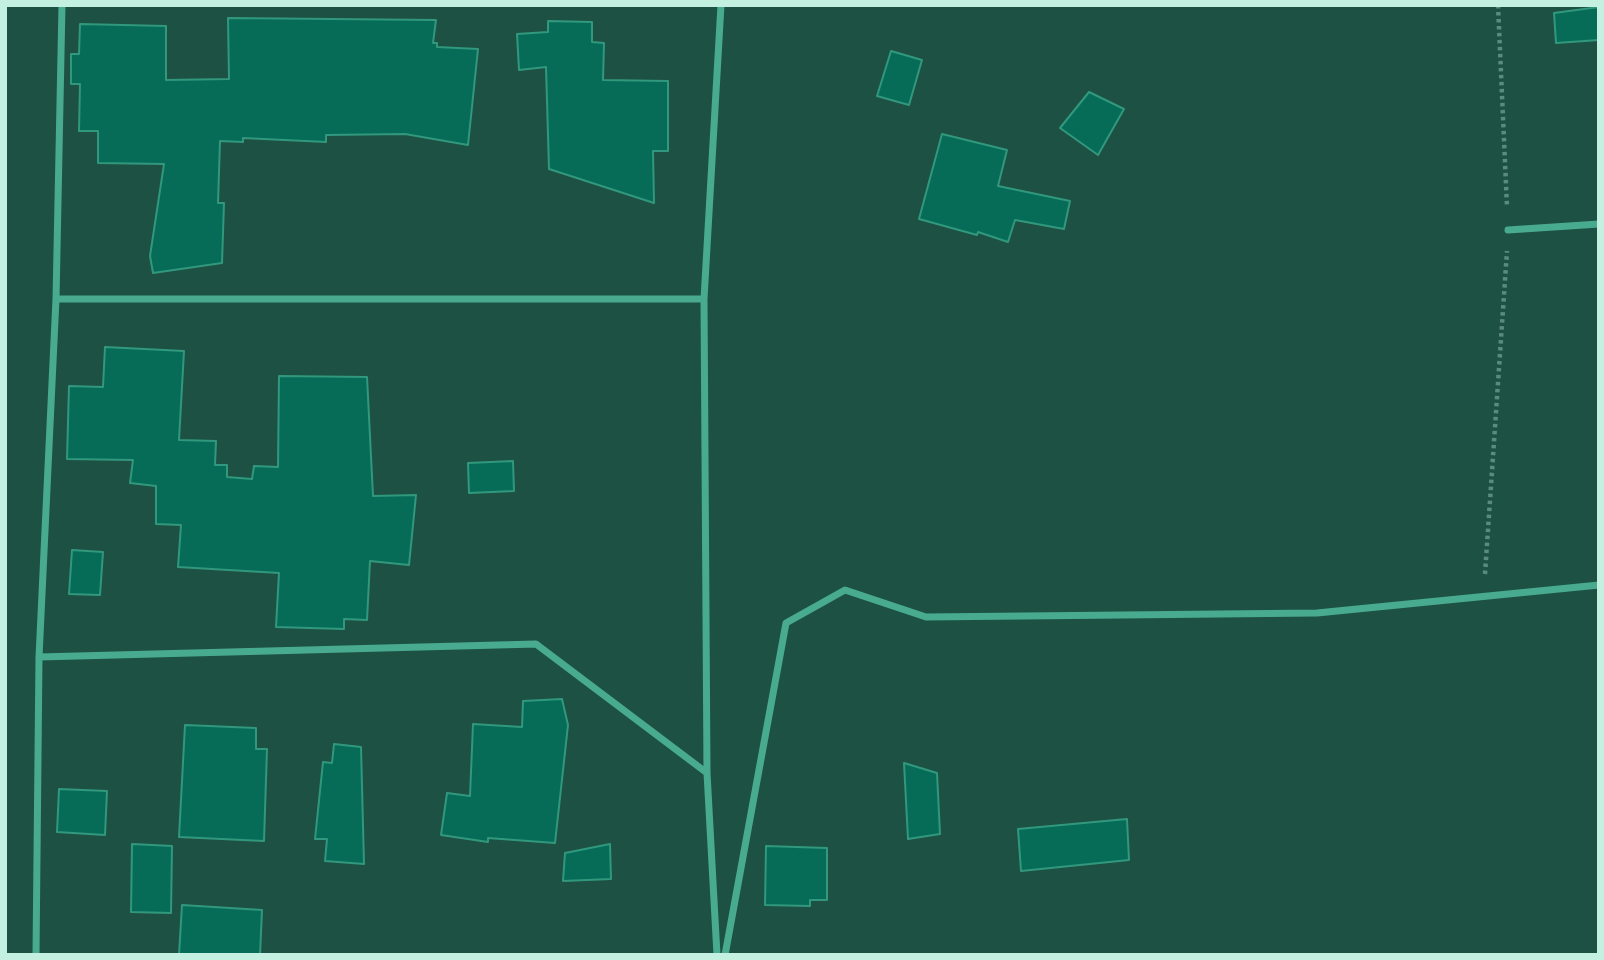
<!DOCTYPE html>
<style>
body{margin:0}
#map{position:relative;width:1604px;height:960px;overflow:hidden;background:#1d5143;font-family:"Work Sans",sans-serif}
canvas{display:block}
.frame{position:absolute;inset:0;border:7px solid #c3f0e1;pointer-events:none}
</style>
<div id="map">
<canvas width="1604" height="960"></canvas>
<div class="frame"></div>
</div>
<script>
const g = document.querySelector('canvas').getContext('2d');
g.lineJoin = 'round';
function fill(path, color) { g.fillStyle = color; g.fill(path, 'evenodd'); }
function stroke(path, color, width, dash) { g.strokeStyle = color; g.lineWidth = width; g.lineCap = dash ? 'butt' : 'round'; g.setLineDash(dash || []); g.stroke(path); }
const building = new Path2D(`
 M 1599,7 L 1599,40 L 1556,43 L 1554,13 Z
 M 228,18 L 436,20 L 433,43 L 437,43 L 437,47 L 478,49 L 468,145 L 405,134 L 326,135 L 326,142 L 243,138 L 243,142 L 220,141 L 218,203 L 224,203 L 222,263 L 153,273 L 150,256 L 164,164 L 98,163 L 98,131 L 79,131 L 80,84 L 71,84 L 71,54 L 79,54 L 80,24 L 166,26 L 166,80 L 229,79 Z
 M 548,21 L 592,22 L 592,42 L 604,43 L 603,80 L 668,81 L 668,151 L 653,151 L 654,203 L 549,169 L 546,67 L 519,70 L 517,34 L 548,32 Z
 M 891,51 L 922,60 L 909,105 L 877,96 Z
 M 1089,92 L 1124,109 L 1098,155 L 1060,128 Z
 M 942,134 L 1007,150 L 998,186 L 1070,201 L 1064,229 L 1015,220 L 1008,242 L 978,232 L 977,235 L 919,219 Z
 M 105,347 L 184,351 L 179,440 L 216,441 L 215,465 L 227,465 L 227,477 L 252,479 L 254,466 L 278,467 L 279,376 L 367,377 L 373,496 L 416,495 L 409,565 L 370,561 L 367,620 L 344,619 L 344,629 L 276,627 L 279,573 L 178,567 L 181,525 L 156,524 L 156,486 L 130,483 L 133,460 L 67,459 L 69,386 L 103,387 Z
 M 513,461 L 514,491 L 469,493 L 468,463 Z
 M 72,550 L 103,552 L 100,595 L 69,594 Z
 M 562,699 L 568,725 L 555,843 L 488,838 L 488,842 L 441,835 L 447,793 L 470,796 L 473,724 L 522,727 L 523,701 Z
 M 185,725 L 256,728 L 256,749 L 267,749 L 264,841 L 179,837 Z
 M 334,744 L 361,747 L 364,864 L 325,861 L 327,839 L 315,839 L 323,762 L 332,763 Z
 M 904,763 L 937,773 L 940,834 L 908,839 Z
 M 59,789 L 107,791 L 105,835 L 57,832 Z
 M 1127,819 L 1129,860 L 1021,871 L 1018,829 Z
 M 132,844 L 172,846 L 171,913 L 131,912 Z
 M 610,844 L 611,879 L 563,881 L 565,853 Z
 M 766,846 L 827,848 L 827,900 L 810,900 L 810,906 L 765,905 Z
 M 182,905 L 262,910 L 260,955 L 179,955 Z`);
const path = new Path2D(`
 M 1498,5 L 1507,207
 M 1485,574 L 1507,251`);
const minor = new Path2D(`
 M 1508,230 L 1599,224
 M 56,299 L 704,299
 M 39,657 L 536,644 L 707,773
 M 36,955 L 39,657 L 56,299 L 62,5
 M 717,955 L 707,773 L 704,299 L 721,5
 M 725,955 L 786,623 L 845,590 L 926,617 L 1317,613 L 1599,585`);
fill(building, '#066c57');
stroke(building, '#31987e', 2);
stroke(path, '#5a8b7d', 4.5, [3.5, 3.5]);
stroke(minor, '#48ab90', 7);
</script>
